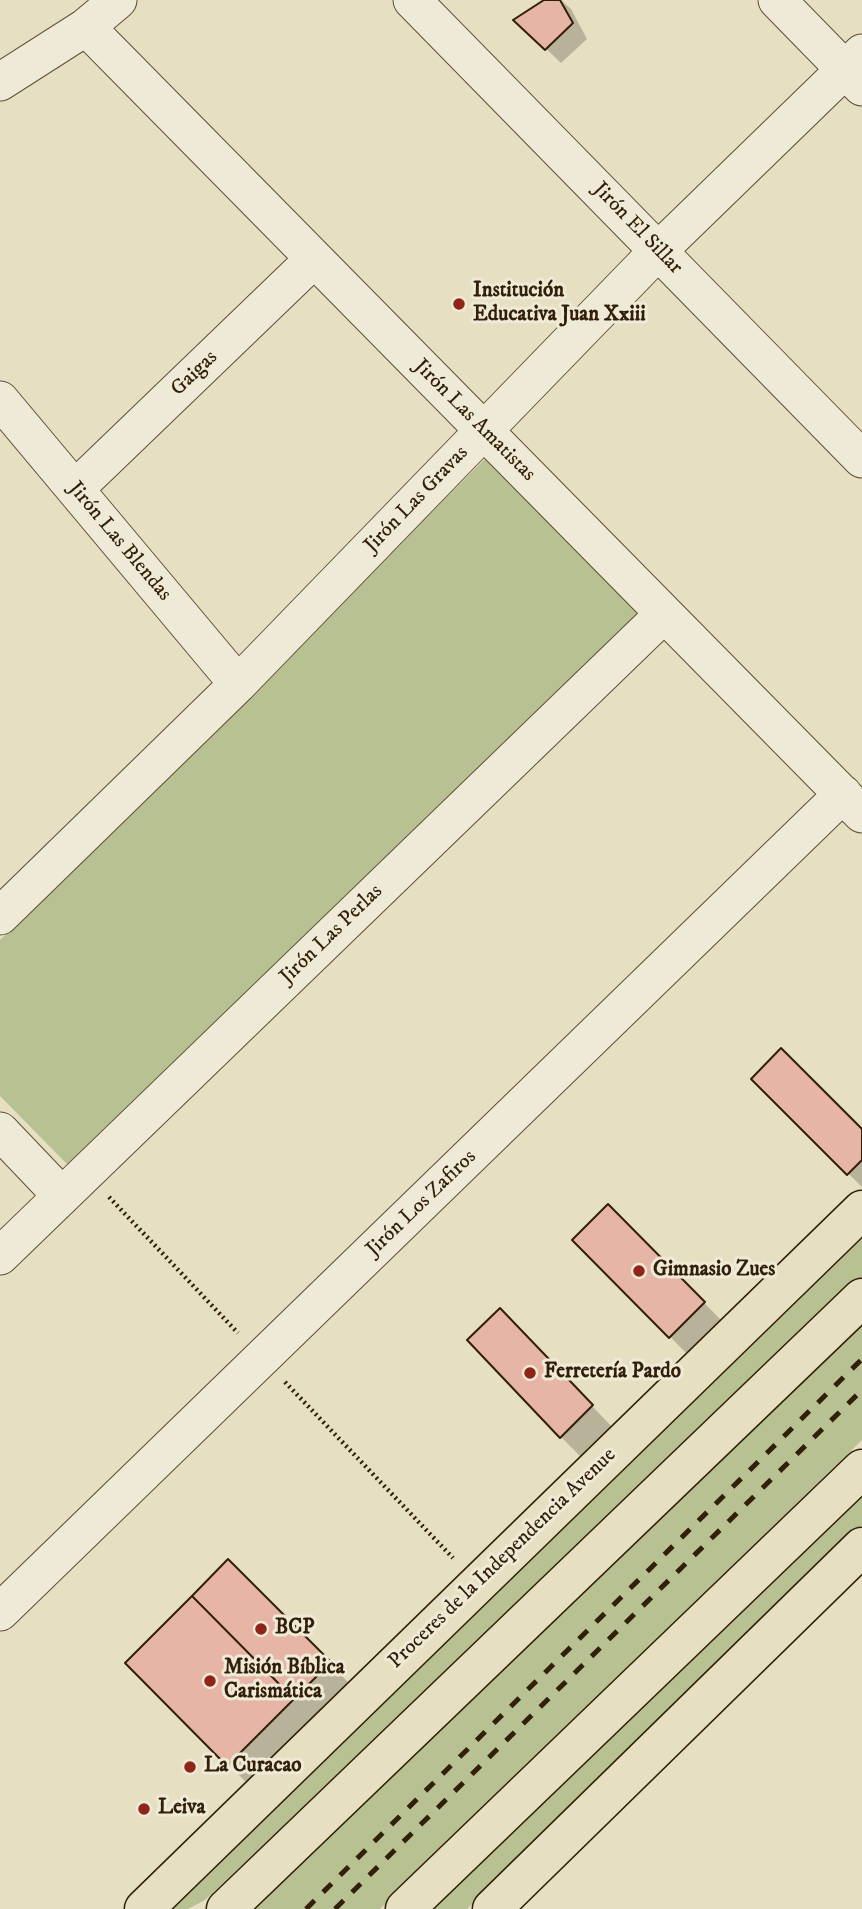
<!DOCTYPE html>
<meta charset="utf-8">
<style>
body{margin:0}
canvas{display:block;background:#e7dfc1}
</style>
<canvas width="862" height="1909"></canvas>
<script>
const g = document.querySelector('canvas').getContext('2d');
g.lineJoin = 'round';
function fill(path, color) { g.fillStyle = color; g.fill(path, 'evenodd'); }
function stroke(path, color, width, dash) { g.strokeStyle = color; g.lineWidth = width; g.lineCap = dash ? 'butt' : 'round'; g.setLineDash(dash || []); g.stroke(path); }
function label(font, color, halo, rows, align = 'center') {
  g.font = font + ' "IM FELL DW Pica",serif'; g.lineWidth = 6; g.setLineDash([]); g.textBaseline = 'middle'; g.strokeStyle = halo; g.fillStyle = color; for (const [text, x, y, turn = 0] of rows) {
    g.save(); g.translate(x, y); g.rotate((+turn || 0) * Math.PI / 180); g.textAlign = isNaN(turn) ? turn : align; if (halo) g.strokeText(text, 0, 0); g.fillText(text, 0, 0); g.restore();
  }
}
const green = new Path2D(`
 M 489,455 L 643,610 L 71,1168 L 0,1096 L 0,940 Z
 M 862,1234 L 862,1278 L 205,1900 L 188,1909 L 168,1909 Z
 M 862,1321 L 862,1440 L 380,1909 L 250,1909 Z
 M 862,1493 L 862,1525 L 467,1909 L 431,1909 Z`);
const shadow = new Path2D(`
 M 548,0 L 561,0 L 571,9 L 587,39 L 561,63 L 516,20 Z
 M 753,1079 L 862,1132 L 862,1187 Z
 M 609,1207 L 725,1324 L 691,1358 L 575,1240 Z
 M 522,1332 L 613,1428 L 582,1458 L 561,1437 Z
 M 228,1562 L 351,1685 L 250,1786 L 127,1663 Z`);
const building = new Path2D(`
 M 544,0 L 560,0 L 573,23 L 545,50 L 513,20 Z
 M 781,1048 L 862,1129 L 862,1160 L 847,1175 L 751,1079 Z
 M 608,1204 L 705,1302 L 669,1338 L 572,1240 Z
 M 500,1308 L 593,1405 L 560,1438 L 467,1340 Z
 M 228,1559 L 331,1662 L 294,1699 L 192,1596 Z
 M 192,1596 L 294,1699 L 227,1766 L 125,1663 Z`);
const path = new Path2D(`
 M 109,1197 L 238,1333
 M 285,1382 L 453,1558`);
const minor = new Path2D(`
 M 412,0 L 862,459
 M 777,0 L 862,87
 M 86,27 L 862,814
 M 0,82 L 86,27 L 118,0
 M 0,400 L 238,684
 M 75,489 L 314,259
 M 0,916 L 238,684 L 658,251 L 862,53
 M 0,1131 L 62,1196
 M 0,1256 L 664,614
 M 0,1612 L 843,794`);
const major = new Path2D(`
 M 144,1909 L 862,1210
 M 226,1909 L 862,1298
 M 405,1909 L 862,1469
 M 492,1909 L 862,1547`);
const rail = new Path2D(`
 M 306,1909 L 862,1359
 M 335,1909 L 862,1390`);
const markers = [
 [459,304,7,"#8f2418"],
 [639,1271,7,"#8f2418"],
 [530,1373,7,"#8f2418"],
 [261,1629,7,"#8f2418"],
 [210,1681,7,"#8f2418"],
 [190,1767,7,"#8f2418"],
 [144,1809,7,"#8f2418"]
];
const streetNames = [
 ["Jirón El Sillar",637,229,46],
 ["Gaigas",195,374,-44],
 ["Jirón Las Amatistas",474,421,45],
 ["Jirón Las Gravas",417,500,-46],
 ["Jirón Las Blendas",119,542,50],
 ["Jirón Las Perlas",332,935,-44],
 ["Jirón Los Zafiros",422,1204,-44],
 ["Proceres de la Independencia Avenue",503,1559,-44]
];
const poiNames = [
 ["Institución",473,292],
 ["Educativa Juan Xxiii",473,316],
 ["Gimnasio Zues",653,1271],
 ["Ferretería Pardo",544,1373],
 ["BCP",275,1629],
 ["Misión Bíblica",224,1669],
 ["Carismática",224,1693],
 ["La Curacao",204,1767],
 ["Leiva",158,1809]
];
fill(green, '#b7c191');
fill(shadow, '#0003');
fill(building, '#e6b5a5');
stroke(building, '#321f07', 2);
stroke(minor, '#5f4f36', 39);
stroke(major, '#321f07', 41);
stroke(path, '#321f07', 4.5, [2, 3.5]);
stroke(minor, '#efead7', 37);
stroke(major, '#e7dfc1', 38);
stroke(rail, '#321f07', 5, [12, 12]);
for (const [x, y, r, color] of markers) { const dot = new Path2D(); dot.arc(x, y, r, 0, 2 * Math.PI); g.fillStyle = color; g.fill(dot); stroke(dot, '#efead7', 2.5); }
label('21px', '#321f07', '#efead7', streetNames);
label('bold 21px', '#321f07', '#efead7', poiNames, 'left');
</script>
